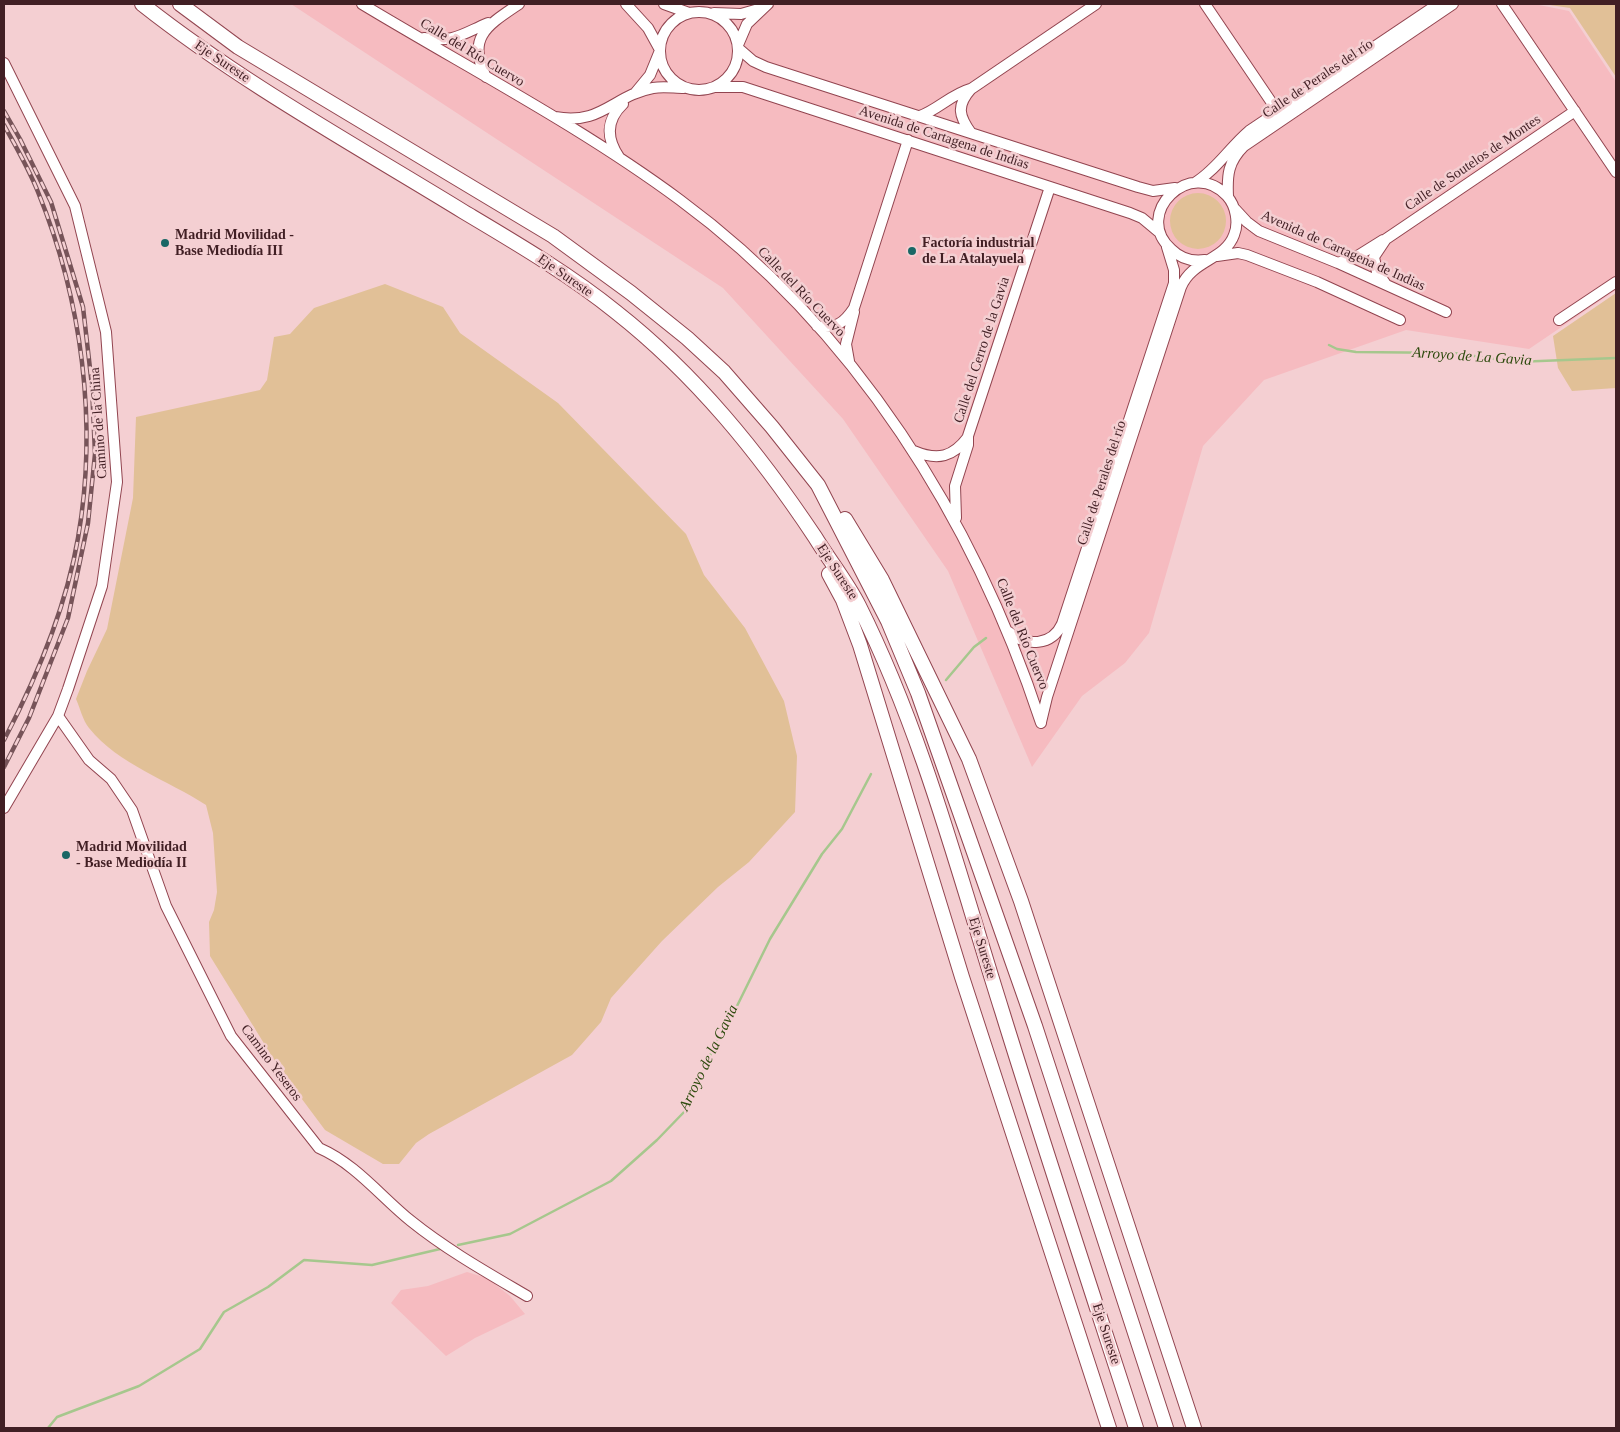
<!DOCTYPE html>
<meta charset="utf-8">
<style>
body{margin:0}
#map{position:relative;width:1620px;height:1432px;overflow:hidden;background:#f4cfd2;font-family:Georgia,serif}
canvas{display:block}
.frame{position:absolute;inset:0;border:5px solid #411f24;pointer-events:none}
</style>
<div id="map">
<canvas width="1620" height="1432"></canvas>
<div class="frame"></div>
</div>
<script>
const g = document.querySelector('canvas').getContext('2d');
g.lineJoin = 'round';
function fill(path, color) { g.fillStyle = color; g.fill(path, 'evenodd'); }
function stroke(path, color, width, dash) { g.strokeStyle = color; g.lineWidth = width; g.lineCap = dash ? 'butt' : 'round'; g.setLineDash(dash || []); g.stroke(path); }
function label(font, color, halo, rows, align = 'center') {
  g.font = font + ' Georgia,serif'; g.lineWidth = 5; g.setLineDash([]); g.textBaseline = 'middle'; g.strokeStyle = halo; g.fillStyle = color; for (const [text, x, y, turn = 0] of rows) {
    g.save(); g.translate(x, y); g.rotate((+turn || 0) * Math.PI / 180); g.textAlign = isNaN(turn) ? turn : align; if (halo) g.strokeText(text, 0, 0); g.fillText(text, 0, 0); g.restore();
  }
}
const built = new Path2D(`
 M 291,4 L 1534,4 L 1569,11 L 1616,82 L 1616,290 L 1529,349 L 1406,330 L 1264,380 L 1203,446 L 1149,633 L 1125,663 L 1082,696 L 1032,767 L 948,571 L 843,419 L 723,288 Z
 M 467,1272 L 487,1278 L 510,1296 L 525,1314 L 475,1338 L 446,1356 L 391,1303 L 401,1290 L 428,1286 Z`);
const green = new Path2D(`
 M 1543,4 L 1616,4 L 1616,77 L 1570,8 Z
 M1170 221a28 28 0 1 1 56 0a28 28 0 1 1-56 0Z
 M 385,284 L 443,307 L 460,333 L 558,403 L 686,534 L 704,575 L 745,628 L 784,701 L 797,756 L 795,812 L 749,862 L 718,887 L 662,941 L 611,998 L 601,1022 L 572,1055 L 429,1134 L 416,1143 L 399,1164 L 383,1164 L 325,1130 L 281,1071 L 210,956 L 209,922 L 214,910 L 217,892 L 213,833 L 206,805 C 168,780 119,765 89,728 C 83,721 80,708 76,699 L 87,671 L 107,629 L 133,498 L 136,417 L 260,390 L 267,380 L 274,337 L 290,334 L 314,308 Z
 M 1616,293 L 1616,388 L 1572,391 L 1558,368 L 1553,336 Z`);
const stream = new Path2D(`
 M 1329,345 L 1337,349 L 1356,352 L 1454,353 L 1515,362 L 1616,358
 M 946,680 L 974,647 L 986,638
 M 458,1245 L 510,1234 L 611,1181 L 657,1140 L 685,1111 L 717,1040 L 737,1006 L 770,939 L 822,854 L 842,829 L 871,774
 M 48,1428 L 57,1417 L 139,1386 L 200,1349 L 224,1312 L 268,1287 L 304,1260 L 372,1265 L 440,1249`);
const minor = new Path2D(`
 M 362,4 C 468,68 580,126 680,200 C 855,329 974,519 1041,723
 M 626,4 L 648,28 L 659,48
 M 664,4 L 689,13
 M 1205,4 L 1278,112
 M 1502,4 L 1616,172
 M660 51a39 39 0 1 1 78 0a39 39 0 1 1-78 0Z
 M 714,13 L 741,14 L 762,8
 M 424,38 C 454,43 462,34 488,23
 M 738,45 L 747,24 L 768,4
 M 738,48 L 753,61 L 766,67 L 1138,187 L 1153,191 L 1175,188
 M 4,63 L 75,206 L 106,332 L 117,482 L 102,586 L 68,689 L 58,716 L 4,808
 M 486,77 C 466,37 488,25 519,4
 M 714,87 L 743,87 L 1130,213 L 1142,218 L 1160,233
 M 636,92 L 650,75 L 659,53
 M 920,116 C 937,110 952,94 970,89
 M 555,117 C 601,126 614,95 653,88 C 663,86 674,88 684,88
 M 971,133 C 959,116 956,106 971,89 L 1096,4
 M 619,157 C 606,138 606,120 623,104
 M 1196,182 C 1217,169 1230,147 1249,131 L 1438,4
 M 1228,196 C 1227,175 1228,162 1244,146 L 1453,4
 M 1235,209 L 1247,222 L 1259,231 L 1338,263 L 1446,312
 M 1217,256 L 1238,253 L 1247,255 L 1317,282 L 1400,320
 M 1338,263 L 1359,255 L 1383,240
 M 1385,283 L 1377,272 L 1374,257 L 1386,239 L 1575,111
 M 1559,320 L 1616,282
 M 817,326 C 836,329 844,323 854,308 L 908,140
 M 849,361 L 846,344 L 854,312
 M 914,451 C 938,461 953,457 968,437
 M 956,518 L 955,486 L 968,445 L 968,436 L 1050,187
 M 1009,632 C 1026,647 1052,646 1062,624 L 1174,283 L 1174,270 L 1167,247
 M 58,716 L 89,760 L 111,779 L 132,810 L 166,906 L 231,1036 L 319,1148 C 356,1164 381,1197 411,1221 C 447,1250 488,1273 527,1296
 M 1041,722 L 1047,697 L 1181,287 C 1192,260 1225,260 1234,235 C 1239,223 1236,206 1227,196 C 1191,156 1132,214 1171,249 C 1181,259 1192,262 1205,260`);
const highway = new Path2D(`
 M 142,4 C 242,83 355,145 464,212 C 516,243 569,274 616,312 C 696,375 759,453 815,537 C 829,560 847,582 859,606 C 923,734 959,875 1002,1011 C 1045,1150 1091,1289 1136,1428
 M 180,4 L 238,47 L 553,236 L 631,293 L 687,338 L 724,372 L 772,427 L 818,485 L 888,621 L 918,693 L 1035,1026 L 1166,1428
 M 845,519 L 882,580 L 969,759 L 1021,901 L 1194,1428
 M 829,574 L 843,600 L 860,645 L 962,977 L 1109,1428`);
const rail = new Path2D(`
 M 4,111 L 20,139 L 51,202 L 83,307 L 92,386 L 95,454 L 88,523 L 68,618 L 29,718 L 4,767
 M 4,125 C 16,147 29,169 38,192 C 82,300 98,423 78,538 C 66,608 37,677 4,740`);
const markers = [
 [165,243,5,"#196765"],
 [912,251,5,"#196765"],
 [66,855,5,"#196765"]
];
const streetNames = [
 ["Calle del Río Cuervo",472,53,31],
 ["Eje Sureste",222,62,34],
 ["Calle de Perales del río",1318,79,-34],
 ["Avenida de Cartagena de Indias",944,138,18],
 ["Calle de Soutelos de Montes",1473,163,-34],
 ["Avenida de Cartagena de Indias",1343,251,24],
 ["Eje Sureste",565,276,35],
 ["Calle del Río Cuervo",801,292,46],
 ["Calle del Cerro de la Gavia",982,350,-72],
 ["Camino de la China",99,423,-94],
 ["Calle de Perales del río",1102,483,-72],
 ["Eje Sureste",837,572,57],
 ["Calle del Río Cuervo",1022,634,68],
 ["Eje Sureste",982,948,73],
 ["Camino Yeseros",271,1063,53],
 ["Eje Sureste",1106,1334,72]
];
const poiNames = [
 ["Madrid Movilidad -",175,235],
 ["Base Mediodía III",175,251],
 ["Factoría industrial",922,243],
 ["de La Atalayuela",922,259],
 ["Madrid Movilidad",76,847],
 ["- Base Mediodía II",76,863]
];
const waterNames = [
 ["Arroyo de La Gavia",1472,357,4],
 ["Arroyo de la Gavia",709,1058,-64]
];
fill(built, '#f6bbc0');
fill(green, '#e1c097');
stroke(stream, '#a6c78d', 2.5);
stroke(minor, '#924550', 12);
stroke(highway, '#924550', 16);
stroke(minor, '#fff', 10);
stroke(highway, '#fff', 14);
stroke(rail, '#775459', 4.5);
stroke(rail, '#f4cfd2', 2.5, [8]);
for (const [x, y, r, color] of markers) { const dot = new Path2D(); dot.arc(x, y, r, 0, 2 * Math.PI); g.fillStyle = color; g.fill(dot); stroke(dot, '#f4cfd2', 2); }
label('14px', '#411f24', '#f4cfd2', streetNames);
label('bold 14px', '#411f24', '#f4cfd2', poiNames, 'left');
label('italic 15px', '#2d4a0d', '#f4cfd2', waterNames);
</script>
